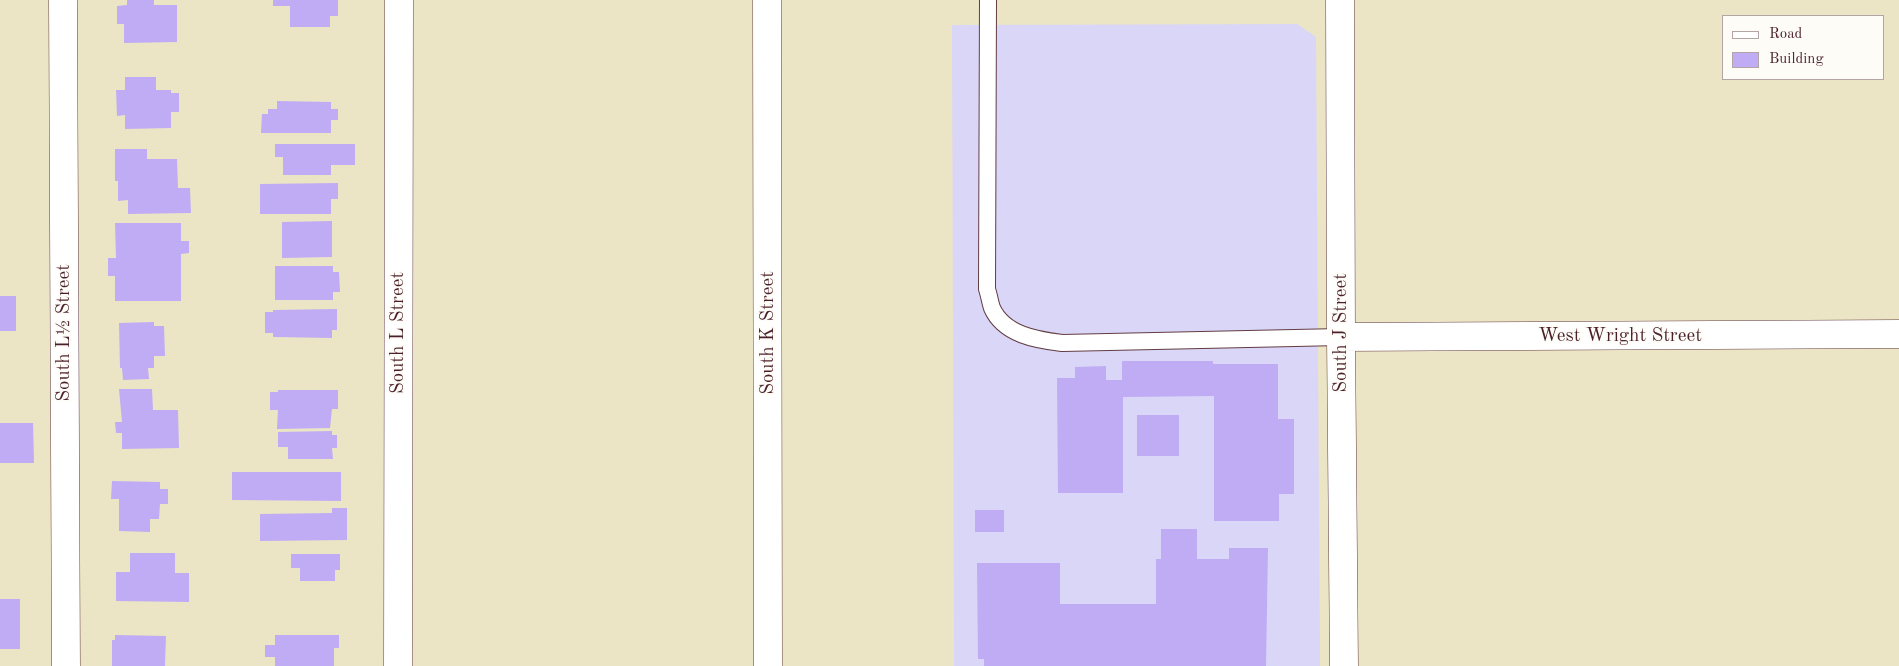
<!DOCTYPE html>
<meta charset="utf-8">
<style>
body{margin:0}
#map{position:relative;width:1899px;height:666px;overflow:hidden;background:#ebe5c5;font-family:"Old Standard TT",serif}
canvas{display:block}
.legend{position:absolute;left:1722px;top:15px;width:162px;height:65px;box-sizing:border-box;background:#fdfcf7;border:1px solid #b5a4a5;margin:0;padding:6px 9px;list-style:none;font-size:15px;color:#4a1f2b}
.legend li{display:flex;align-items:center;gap:10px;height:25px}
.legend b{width:25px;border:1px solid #b5a4a5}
</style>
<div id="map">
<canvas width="1899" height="666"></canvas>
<ul class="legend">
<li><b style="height:6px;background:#fff"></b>Road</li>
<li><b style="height:14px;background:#bfacf5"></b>Building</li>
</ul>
</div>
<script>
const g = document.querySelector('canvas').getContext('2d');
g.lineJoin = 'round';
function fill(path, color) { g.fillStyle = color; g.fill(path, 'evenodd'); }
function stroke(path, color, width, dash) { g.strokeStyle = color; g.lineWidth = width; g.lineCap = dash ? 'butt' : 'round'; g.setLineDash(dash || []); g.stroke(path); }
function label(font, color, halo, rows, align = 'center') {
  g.font = font + ' "Old Standard TT",serif'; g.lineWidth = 4; g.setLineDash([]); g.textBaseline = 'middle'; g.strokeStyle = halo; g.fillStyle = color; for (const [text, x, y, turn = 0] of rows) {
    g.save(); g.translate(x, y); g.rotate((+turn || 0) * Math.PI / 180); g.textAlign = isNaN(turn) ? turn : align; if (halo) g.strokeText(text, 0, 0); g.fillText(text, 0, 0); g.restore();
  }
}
const built = new Path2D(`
 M 1297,24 L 1316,37 L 1320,666 L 954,666 L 952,25 Z`);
const building = new Path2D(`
 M 127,0 L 154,0 L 154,5 L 177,5 L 177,42 L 124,43 L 124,24 L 117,24 L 117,6 L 127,5 Z
 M 273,0 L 338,0 L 338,16 L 330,16 L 330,27 L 290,27 L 290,6 L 273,6 Z
 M 125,77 L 156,77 L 156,90 L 171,90 L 171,93 L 179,93 L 179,112 L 171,112 L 171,128 L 125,129 L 125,115 L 117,116 L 116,90 L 125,90 Z
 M 277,101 L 331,102 L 331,109 L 338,109 L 338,120 L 331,120 L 331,133 L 261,133 L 262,114 L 268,114 L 268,109 L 277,109 Z
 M 275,144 L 355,144 L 355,165 L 331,165 L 331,175 L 283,175 L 283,157 L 275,157 Z
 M 115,149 L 147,149 L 147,159 L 177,159 L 178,188 L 190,188 L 191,213 L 128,214 L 128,200 L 118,201 L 118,181 L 115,181 Z
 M 338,183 L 338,199 L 331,199 L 331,214 L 260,214 L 260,184 Z
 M 332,221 L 332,257 L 282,258 L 282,222 Z
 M 115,223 L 181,223 L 181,241 L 189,241 L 189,253 L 181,254 L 181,301 L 115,301 L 115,276 L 108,276 L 108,258 L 116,258 Z
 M 275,266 L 333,266 L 333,272 L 339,272 L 340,292 L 333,292 L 333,300 L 275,300 Z
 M 0,296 L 16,296 L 16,331 L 0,331 Z
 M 337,309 L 337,330 L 332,330 L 332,338 L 273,337 L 273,333 L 265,333 L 265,312 L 273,312 L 273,310 Z
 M 154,322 L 154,326 L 164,326 L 165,356 L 154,356 L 154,368 L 148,368 L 149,379 L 123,380 L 122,368 L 120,368 L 119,323 Z
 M 1122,361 L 1213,361 L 1213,364 L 1278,364 L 1278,419 L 1294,419 L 1294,494 L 1279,494 L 1279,521 L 1214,521 L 1214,396 L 1123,397 L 1123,493 L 1058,493 L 1057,378 L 1075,378 L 1075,367 L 1106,366 L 1106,380 L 1122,380 Z
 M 119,389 L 152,389 L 153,410 L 178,410 L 179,448 L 122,449 L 122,433 L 116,433 L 115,422 L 122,422 Z
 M 278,390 L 338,390 L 338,409 L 332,409 L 330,428 L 277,429 L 278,410 L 270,410 L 270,392 L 278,392 Z
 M 1137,415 L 1179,415 L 1179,456 L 1137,456 Z
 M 0,423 L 33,423 L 34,463 L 0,463 Z
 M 332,431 L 332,435 L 337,435 L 337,448 L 332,448 L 333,459 L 288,459 L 288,447 L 278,447 L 278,432 Z
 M 232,472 L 341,472 L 341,501 L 232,500 Z
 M 112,481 L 160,482 L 160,489 L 168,489 L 168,504 L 160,504 L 159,519 L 150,519 L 150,532 L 119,531 L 119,499 L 111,499 Z
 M 332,508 L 347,508 L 347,540 L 260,541 L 260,514 L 332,513 Z
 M 975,510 L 1004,510 L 1004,532 L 975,532 Z
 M 1161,529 L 1197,529 L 1197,559 L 1229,559 L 1229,548 L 1268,548 L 1266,666 L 984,666 L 984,659 L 978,659 L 977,563 L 1060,563 L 1060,604 L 1156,604 L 1156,559 L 1161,559 Z
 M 130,553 L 175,553 L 175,573 L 189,573 L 189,602 L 116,601 L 116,572 L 130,572 Z
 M 291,554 L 340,554 L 340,570 L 335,570 L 335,581 L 300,581 L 300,568 L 291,568 Z
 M 0,599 L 20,599 L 20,649 L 0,649 Z
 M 115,635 L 166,636 L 165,666 L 112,666 L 112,640 L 115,640 Z
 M 275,635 L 339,635 L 339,648 L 334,648 L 334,666 L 275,666 L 275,657 L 265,657 L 265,645 L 275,645 Z`);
const service = new Path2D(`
 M 988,0 L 987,289 C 989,295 990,302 992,308 C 1004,335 1037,340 1062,343 L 1341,337`);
const minor = new Path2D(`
 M 63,0 L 66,666
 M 767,0 L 768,666
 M 1340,0 L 1341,337 L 1344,666
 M 1341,337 L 1899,334
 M 398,666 L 399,0`);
const streetNames = [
 ["South L½ Street",64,333,-90],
 ["South L Street",398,333,-90],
 ["South K Street",768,333,-90],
 ["South J Street",1341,333,-90],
 ["West Wright Street",1620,336]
];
fill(built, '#dad6f7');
fill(building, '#bfacf5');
stroke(service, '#623d42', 18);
stroke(minor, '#623d42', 29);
stroke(service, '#fff', 16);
stroke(minor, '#fff', 28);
label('19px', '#4a1f2b', '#fdfcf7', streetNames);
</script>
